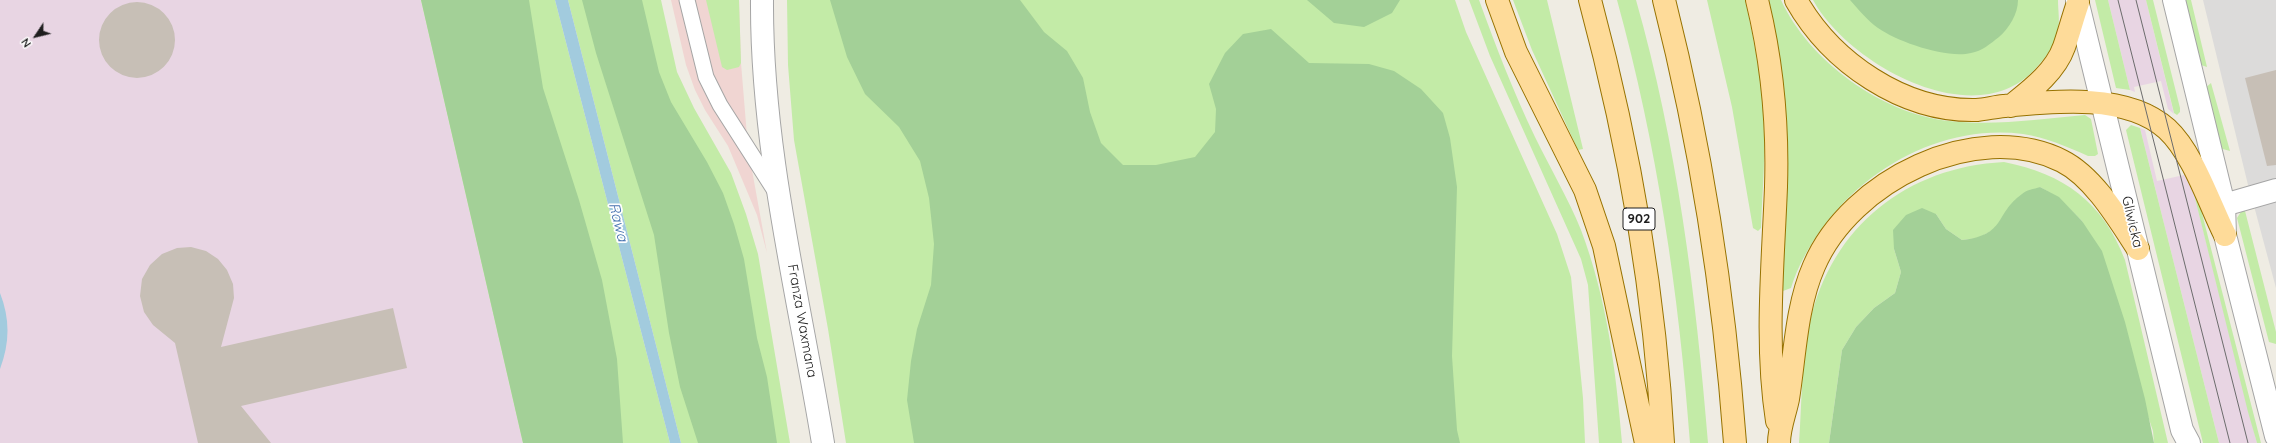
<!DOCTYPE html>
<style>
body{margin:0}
#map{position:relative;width:2276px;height:443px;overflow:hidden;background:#efece3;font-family:Quicksand,sans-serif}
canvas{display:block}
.north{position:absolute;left:16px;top:16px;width:40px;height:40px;-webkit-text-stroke:3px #fff;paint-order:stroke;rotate:235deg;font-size:11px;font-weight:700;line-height:16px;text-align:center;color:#1e1e1e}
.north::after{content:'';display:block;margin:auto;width:14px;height:18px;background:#1e1e1e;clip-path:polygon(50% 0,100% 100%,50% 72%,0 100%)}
</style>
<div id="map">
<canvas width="2276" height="443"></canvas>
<div class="north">N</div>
</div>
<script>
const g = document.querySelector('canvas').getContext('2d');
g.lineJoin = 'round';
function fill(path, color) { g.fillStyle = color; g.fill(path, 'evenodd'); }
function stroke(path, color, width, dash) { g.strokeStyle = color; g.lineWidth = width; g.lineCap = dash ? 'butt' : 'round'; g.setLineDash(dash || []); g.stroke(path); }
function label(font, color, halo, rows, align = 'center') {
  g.font = font + ' Quicksand,sans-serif'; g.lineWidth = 3.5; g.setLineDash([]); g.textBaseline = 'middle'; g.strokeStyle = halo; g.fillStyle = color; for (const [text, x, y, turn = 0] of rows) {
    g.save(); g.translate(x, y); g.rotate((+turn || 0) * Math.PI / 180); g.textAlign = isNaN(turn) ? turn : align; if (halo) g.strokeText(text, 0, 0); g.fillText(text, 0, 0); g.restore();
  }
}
const residential = new Path2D(`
 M 2203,0 L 2276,0 L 2276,182 L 2249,189 Z
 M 2276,200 L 2276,288 L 2254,206 Z`);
const commercial = new Path2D(`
 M 671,0 L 739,0 L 741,63 L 748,148 L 767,253 L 757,215 L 728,146 L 705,110 L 695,90 L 686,65 Z`);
const industrial = new Path2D(`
 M 0,0 L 421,0 L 523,443 L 0,443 Z
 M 2108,0 L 2146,0 L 2174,114 L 2168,109 L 2161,81 L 2134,87 L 2135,92 L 2130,90 Z
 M 2140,128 L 2145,130 L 2157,181 L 2184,175 L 2182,165 L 2189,174 L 2257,443 L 2219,443 Z`);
const grass = new Path2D(`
 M 421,0 L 555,0 L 670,443 L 523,443 Z
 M 568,0 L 661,0 L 677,72 L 694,108 L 731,173 L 746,214 L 758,254 L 790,443 L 681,443 Z
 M 706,0 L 739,0 L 741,63 L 739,67 L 727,70 L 722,67 Z
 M 787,0 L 1455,0 L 1466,32 L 1557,234 L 1571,277 L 1583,398 L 1585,443 L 846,443 L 828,329 L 794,140 L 788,65 Z
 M 1469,0 L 1479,0 C 1496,47 1514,93 1535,137 C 1550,168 1568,198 1581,230 C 1607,299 1616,370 1622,443 L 1599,443 L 1588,285 L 1581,259 L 1490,56 Z
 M 1513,0 L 1547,0 L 1583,149 L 1578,150 L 1532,50 Z
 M 1617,0 L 1636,0 C 1677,144 1696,294 1708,443 L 1690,443 C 1679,293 1657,145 1617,0 Z
 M 1707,0 L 1745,0 C 1755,44 1764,90 1764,136 C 1765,166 1762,197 1761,228 L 1758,231 L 1753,228 L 1732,107 Z
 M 1769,0 L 1781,0 C 1809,61 1882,114 1949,121 C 1995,126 2040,119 2085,115 L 2091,119 L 2098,154 L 2095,156 L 2088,156 C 2068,147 2045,137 2023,134 C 1922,121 1822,195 1791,288 L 1783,291 L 1781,287 C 1786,188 1792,98 1769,0 Z
 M 1813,0 L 2058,0 C 2058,10 2060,21 2058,30 C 2056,45 2045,58 2035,69 C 1975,135 1848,64 1813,0 Z
 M 2095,0 L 2108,0 L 2130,90 L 2116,88 Z
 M 2146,0 L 2153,0 L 2180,108 L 2180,112 L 2177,115 L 2174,113 Z
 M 2182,0 L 2191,0 L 2207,67 L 2198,64 Z
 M 2211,83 L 2230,151 L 2219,148 L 2204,89 Z
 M 2131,125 L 2140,128 L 2219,443 L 2203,443 L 2126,130 Z
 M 2004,162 C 2064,174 2103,202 2125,260 L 2168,443 L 2154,443 L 2153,431 L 2082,221 L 2059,198 L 2040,187 L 2009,208 L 1995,229 L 1978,238 L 1962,240 L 1946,229 L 1936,214 L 1894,249 L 1901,272 L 1895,293 L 1874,308 L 1856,327 L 1842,350 L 1829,443 L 1799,443 C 1802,403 1801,361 1810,322 C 1832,226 1907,167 2004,162 Z
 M 2189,174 L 2197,194 L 2261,443 L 2257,443 L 2248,412 Z
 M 2244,207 L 2276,332 L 2276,344 L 2269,342 L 2237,218 Z`);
const forest = new Path2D(`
 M 421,0 L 529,0 L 543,88 L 579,200 L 602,280 L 617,359 L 623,443 L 523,443 Z
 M 582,0 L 642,0 L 659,72 L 671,102 L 707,162 L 723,193 L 734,224 L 744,259 L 757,338 L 767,377 L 777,443 L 698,443 L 680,387 L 669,333 L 654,235 L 596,53 Z
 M 830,0 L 1020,0 L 1044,32 L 1067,51 L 1083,78 L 1090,112 L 1101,143 L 1123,165 L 1156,165 L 1195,157 L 1215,132 L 1216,109 L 1209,84 L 1225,53 L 1243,34 L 1271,29 L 1309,63 L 1369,64 L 1394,71 L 1421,89 L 1443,113 L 1450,138 L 1457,187 L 1452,356 L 1457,430 L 1460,443 L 914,443 L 907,400 L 911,361 L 917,329 L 931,285 L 934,244 L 929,198 L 920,161 L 899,127 L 865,94 L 847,57 Z
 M 1307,0 L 1400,0 L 1392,13 L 1364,27 L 1334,23 Z
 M 1850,0 L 2018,0 C 2018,14 2009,28 1999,37 C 1990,44 1982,51 1971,53 C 1947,59 1898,42 1878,28 C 1867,20 1859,10 1850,0 Z
 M 2040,187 L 2059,197 L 2082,221 L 2102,251 L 2125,322 L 2145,399 L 2154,443 L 1829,443 L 1842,350 L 1856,327 L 1874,308 L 1895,293 L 1901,272 L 1894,249 L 1893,230 L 1906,215 L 1922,208 L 1936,214 L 1946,229 L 1962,240 C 2007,235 1994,214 2022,194 C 2026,190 2034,189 2040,187 Z`);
const water = new Path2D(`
 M 555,0 L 568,0 L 681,443 L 670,443 Z
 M 0,293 C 10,319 10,342 0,369 Z`);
const building = new Path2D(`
 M99 40a38 38 0 1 1 76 0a38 38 0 1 1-76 0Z
 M 2276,70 L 2276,165 L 2267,166 L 2245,78 Z
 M 191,247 L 206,251 L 218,259 L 227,270 L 233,284 L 234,298 L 221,347 L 393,308 L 407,368 L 241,406 L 271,443 L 198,443 L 175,343 L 153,325 L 144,312 L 140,296 L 142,279 L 150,265 L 162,254 L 177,248 Z`);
const service = new Path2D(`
 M 687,0 L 706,77 L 720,105 L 775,191`);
const minor = new Path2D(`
 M 762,0 C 761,149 799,297 823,443
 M 2224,205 L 2276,190`);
const tertiary = new Path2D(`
 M 2077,0 L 2182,430 L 2189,443
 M 2174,0 L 2224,205 L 2225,235 L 2276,436`);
const primary = new Path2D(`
 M 1497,0 L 1516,52 L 1585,190 L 1604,246 L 1646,443
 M 1590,0 C 1629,145 1655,293 1663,443
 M 1664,0 C 1701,146 1724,293 1735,443
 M 1757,0 C 1772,61 1778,125 1776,187 C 1773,265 1765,343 1777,421
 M 1796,0 C 1831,62 1903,112 1977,110 C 1986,109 1995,107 2004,106 C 2054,101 2127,93 2167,129 C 2193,153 2209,203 2225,235
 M 2011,106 C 2031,90 2055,72 2064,47 C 2069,33 2073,17 2078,3
 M 1779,443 C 1779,428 1785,414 1788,399 C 1795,355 1796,307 1814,266 C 1850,181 1976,118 2062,161 C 2094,177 2119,220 2138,249`);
const tram = new Path2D(`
 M 2118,0 L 2230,443
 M 2136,0 L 2248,443`);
const shields = [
 [1639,219,32]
];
const shieldNames = [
 ["902",1639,219]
];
const streetNames = [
 ["Gliwicka",2132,222,77],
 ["Franza Waxmana",802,321,80]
];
const waterNames = [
 ["Rawa",618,222,76]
];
fill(residential, '#dcdbda');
fill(commercial, '#f0d5d2');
fill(industrial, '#e8d5e3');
fill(grass, '#c3eba7');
fill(forest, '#a3d097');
fill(water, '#a2cbde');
fill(building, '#c7bfb6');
stroke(service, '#a5a5a5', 17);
stroke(minor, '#a5a5a5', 24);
stroke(tertiary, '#a5a5a5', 24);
stroke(primary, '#977200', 24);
stroke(service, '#fff', 15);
stroke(minor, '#fff', 22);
stroke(tertiary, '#fff', 22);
stroke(primary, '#fedb99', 22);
stroke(tram, '#6c6c6c', 1);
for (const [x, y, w] of shields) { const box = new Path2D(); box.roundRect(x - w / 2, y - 11, w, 22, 3); g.fillStyle = '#fff'; g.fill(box); stroke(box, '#1e1e1e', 1); }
label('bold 13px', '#1e1e1e', null, shieldNames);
label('14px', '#1e1e1e', '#fff', streetNames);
label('italic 15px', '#4773b0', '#fff', waterNames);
</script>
